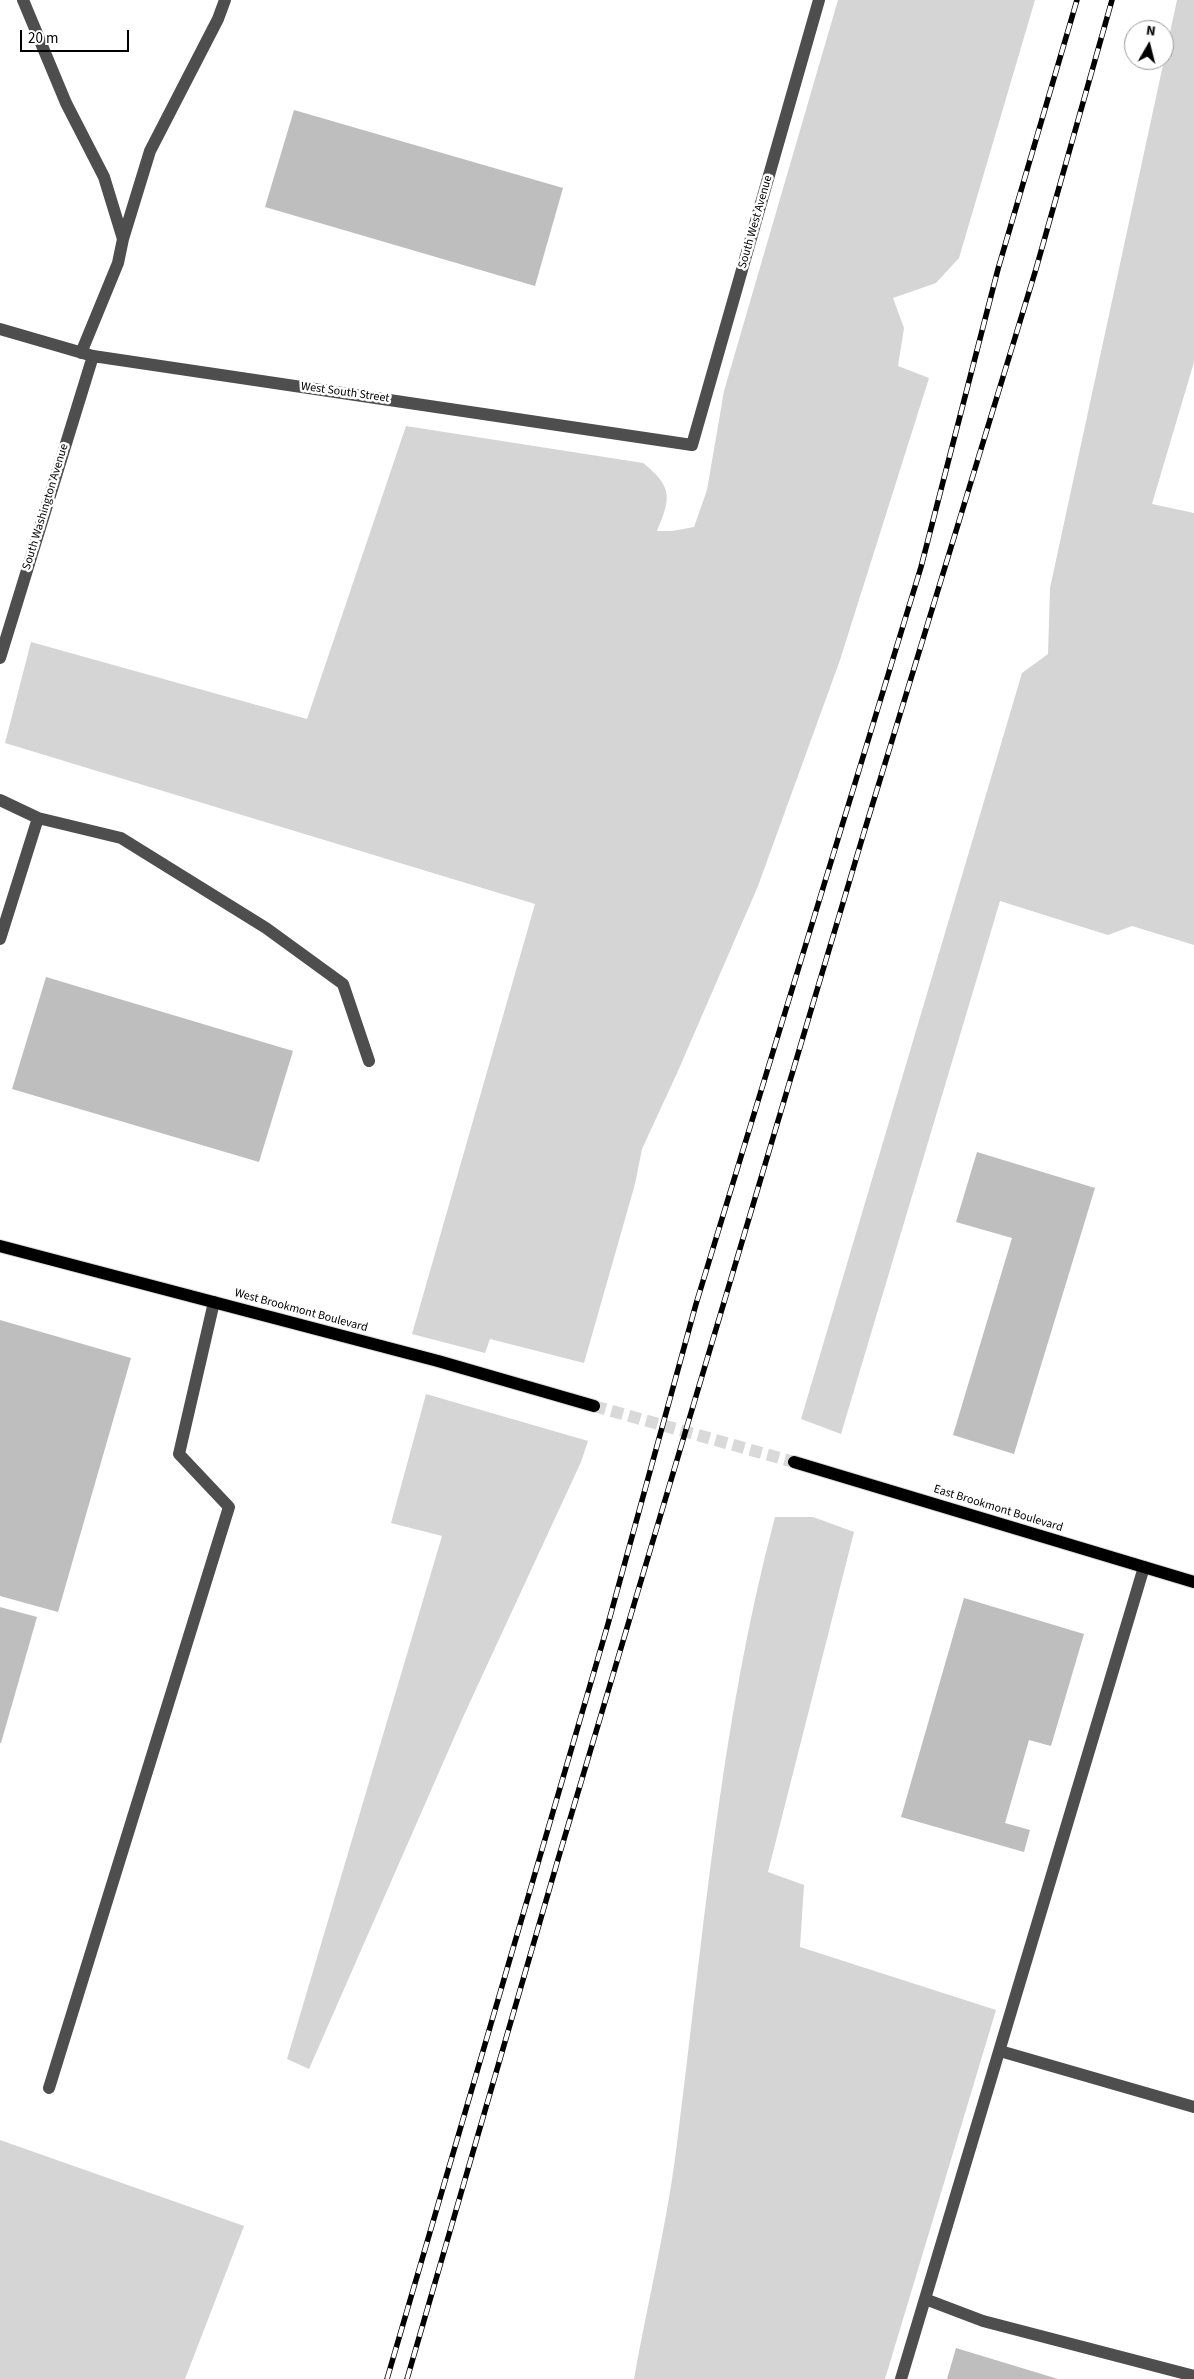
<!DOCTYPE html>
<style>
body{margin:0}
#map{position:relative;width:1194px;height:2379px;overflow:hidden;background:#fff;font-family:"Source Sans 3",sans-serif}
canvas{display:block}
.north{position:absolute;left:1124px;top:20px;width:50px;height:50px;box-sizing:border-box;background:#fff;border:1px solid #999;border-radius:50%;rotate:8deg;font-size:14px;font-weight:700;line-height:20px;text-align:center;color:#000}
.north::after{content:'';display:block;margin:auto;width:18px;height:22px;background:#000;clip-path:polygon(50% 0,100% 100%,50% 72%,0 100%)}
.scale{position:absolute;left:20px;top:30px;width:109px;height:22px;box-sizing:border-box;border:2px solid #000;border-top:0;padding-left:6px;font-size:15px;line-height:18px;white-space:nowrap;color:#000;-webkit-text-stroke:4px #fff;paint-order:stroke}
</style>
<div id="map">
<canvas width="1194" height="2379"></canvas>
<div class="north">N</div>
<div class="scale">20 m</div>
</div>
<script>
const g = document.querySelector('canvas').getContext('2d');
g.lineJoin = 'round';
function fill(path, color) { g.fillStyle = color; g.fill(path, 'evenodd'); }
function stroke(path, color, width, dash) { g.strokeStyle = color; g.lineWidth = width; g.lineCap = dash ? 'butt' : 'round'; g.setLineDash(dash || []); g.stroke(path); }
function label(font, color, halo, rows, align = 'center') {
  g.font = font + ' "Source Sans 3",sans-serif'; g.lineWidth = 5; g.setLineDash([]); g.textBaseline = 'middle'; g.strokeStyle = halo; g.fillStyle = color; for (const [text, x, y, turn = 0] of rows) {
    g.save(); g.translate(x, y); g.rotate((+turn || 0) * Math.PI / 180); g.textAlign = isNaN(turn) ? turn : align; if (halo) g.strokeText(text, 0, 0); g.fillText(text, 0, 0); g.restore();
  }
}
const green = new Path2D(`
 M 838,0 L 1035,0 L 959,258 L 936,283 L 893,298 L 904,328 L 898,366 L 929,378 L 840,660 L 758,886 L 678,1071 L 642,1149 L 635,1184 L 584,1363 L 490,1339 L 485,1353 L 412,1334 L 535,904 L 5,743 L 31,642 L 307,719 L 406,426 L 643,463 C 673,487 671,498 657,531 L 672,531 L 694,527 L 707,490 L 724,391 Z
 M 1177,0 L 1194,0 L 1194,362 L 1152,504 L 1194,513 L 1194,945 L 1132,926 L 1108,935 L 1000,901 L 841,1434 L 801,1419 L 1022,673 L 1048,654 L 1050,588 Z
 M 426,1394 L 588,1441 L 581,1462 L 464,1715 L 309,2069 L 287,2059 L 442,1536 L 391,1523 Z
 M 775,1517 L 813,1517 L 854,1532 L 768,1872 L 804,1885 L 800,1947 L 996,2010 L 885,2379 L 634,2379 C 647,2306 665,2232 675,2159 C 703,1944 719,1727 775,1517 Z
 M 0,2140 L 244,2226 L 185,2379 L 0,2379 Z`);
const building = new Path2D(`
 M 294,110 L 563,188 L 535,286 L 265,207 Z
 M 46,977 L 293,1051 L 259,1162 L 12,1089 Z
 M 977,1152 L 1095,1188 L 1014,1454 L 953,1435 L 1012,1238 L 956,1222 Z
 M 0,1320 L 131,1358 L 58,1612 L 0,1596 Z
 M 964,1598 L 1084,1634 L 1051,1746 L 1029,1740 L 1005,1823 L 1030,1830 L 1024,1852 L 901,1817 Z
 M 0,1607 L 37,1617 L 1,1743 L 0,1743 Z
 M 956,2348 L 1058,2379 L 947,2379 Z`);
const majorTunnel = new Path2D(`
 M 594,1406 L 794,1462`);
const minor = new Path2D(`
 M 23,0 L 66,103 L 104,177 L 123,239
 M 0,329 L 93,356 L 692,445 L 819,0
 M 81,353 L 118,263 L 123,239 L 150,151 L 218,19 L 225,0
 M 0,658 L 93,356
 M 0,800 L 38,818 L 0,939
 M 38,818 L 121,838 L 266,928 L 343,984 L 369,1061
 M 1000,2051 L 1194,2107
 M 49,2088 L 229,1507 L 179,1454 L 214,1302
 M 925,2299 L 983,2321 L 1194,2376
 M 901,2379 L 1144,1567`);
const major = new Path2D(`
 M 0,1246 L 438,1361 L 594,1406
 M 794,1462 L 1194,1582`);
const rail = new Path2D(`
 M 387,2379 L 608,1624 L 696,1304 L 921,567 L 998,269 L 1077,0
 M 407,2379 L 559,1856 L 865,829 L 1036,269 L 1112,0`);
const streetNames = [
 ["South West Avenue",756,222,-74],
 ["West South Street",345,393,8],
 ["South Washington Avenue",46,507,-73],
 ["West Brookmont Boulevard",301,1311,15],
 ["East Brookmont Boulevard",998,1509,17]
];
fill(green, '#d5d5d5');
fill(building, '#bebebe');
stroke(majorTunnel, '#d9d9d9', 12, [12, 6]);
stroke(major, '#dbdbdb', 14);
stroke(minor, '#4e4e4e', 12);
stroke(major, '#000', 12);
stroke(rail, '#000', 5.5);
stroke(rail, '#fff', 4, [11]);
label('12px', '#000', '#fff', streetNames);
</script>
